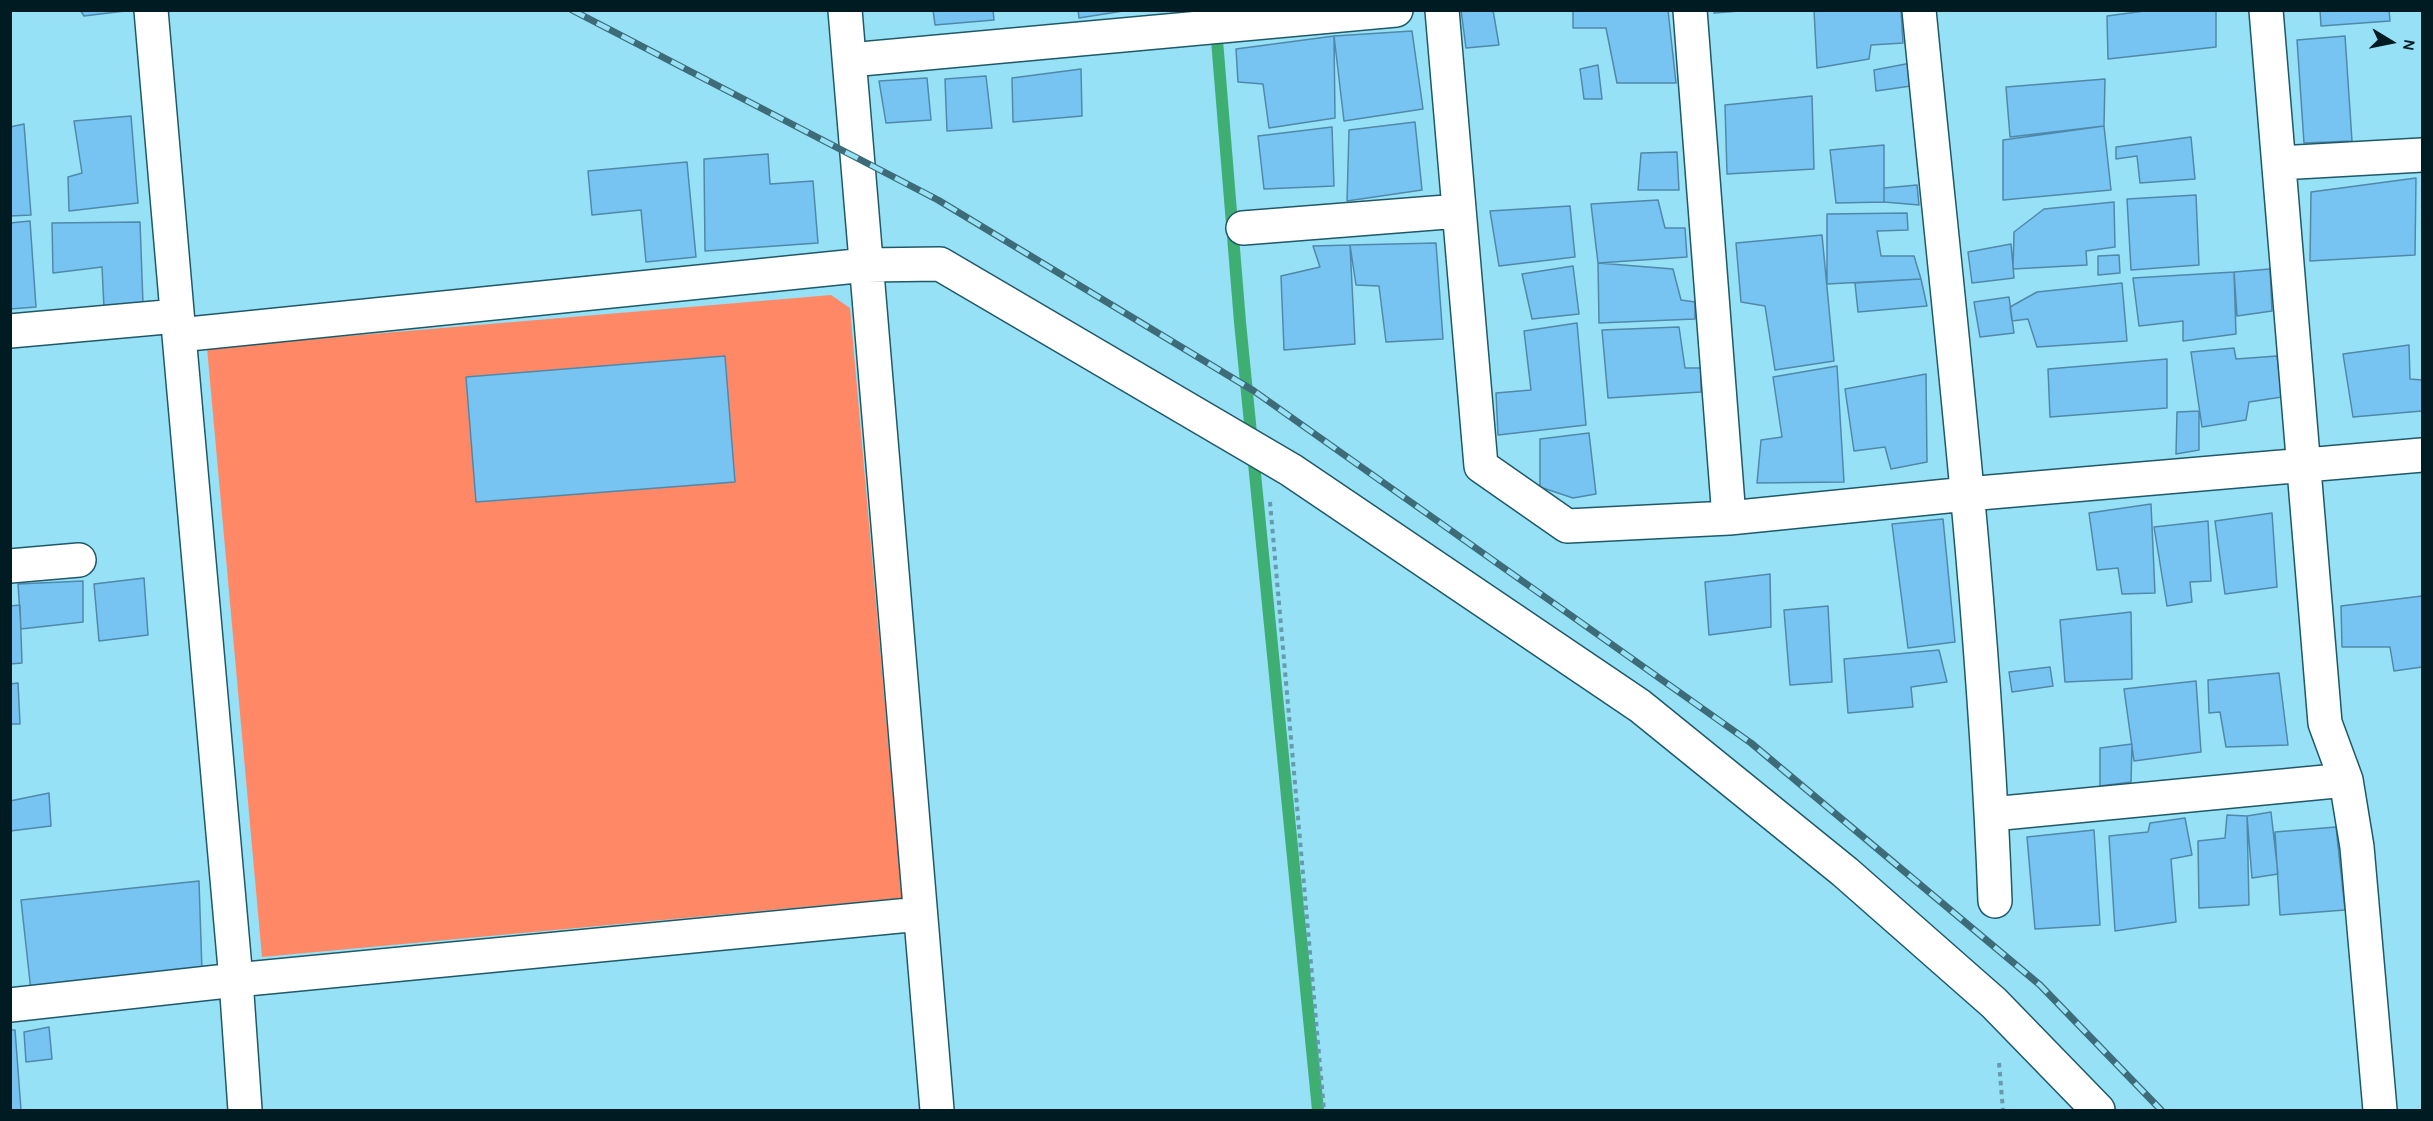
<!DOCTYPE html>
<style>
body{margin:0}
#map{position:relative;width:2433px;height:1121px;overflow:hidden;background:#97e1f6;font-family:Karla,sans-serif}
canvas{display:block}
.frame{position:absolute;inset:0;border:12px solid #001b22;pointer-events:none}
.north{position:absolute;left:2361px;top:12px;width:60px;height:60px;-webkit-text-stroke:4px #97e1f6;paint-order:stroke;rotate:100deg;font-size:16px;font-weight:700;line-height:24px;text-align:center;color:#001b22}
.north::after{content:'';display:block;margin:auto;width:21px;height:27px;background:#001b22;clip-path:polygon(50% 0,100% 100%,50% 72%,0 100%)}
</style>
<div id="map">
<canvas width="2433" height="1121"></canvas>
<div class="frame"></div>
<div class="north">N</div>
</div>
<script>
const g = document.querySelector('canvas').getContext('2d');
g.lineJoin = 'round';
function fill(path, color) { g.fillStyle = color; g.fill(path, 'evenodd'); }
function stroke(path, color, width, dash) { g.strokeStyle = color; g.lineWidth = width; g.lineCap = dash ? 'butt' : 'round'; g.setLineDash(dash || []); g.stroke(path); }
const green = new Path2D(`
 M 831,295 L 850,308 L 902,898 L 262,957 L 207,348 Z`);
const stream = new Path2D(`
 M 1216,28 L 1240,322 L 1318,1110`);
const building = new Path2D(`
 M 80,10 L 125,10 L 125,11 L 84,16 Z
 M 933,10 L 993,10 L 994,20 L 935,25 Z
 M 1078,10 L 1123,10 L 1123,11 L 1079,18 Z
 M 1461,10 L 1493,10 L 1499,45 L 1466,48 Z
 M 1573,10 L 1668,10 L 1676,83 L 1617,83 L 1606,28 L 1573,28 Z
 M 1714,10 L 1754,10 L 1714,13 Z
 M 1814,10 L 1901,10 L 1903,43 L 1871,45 L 1869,59 L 1817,68 Z
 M 2152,10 L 2216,10 L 2216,47 L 2108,59 L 2107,16 Z
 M 2320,10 L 2389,10 L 2390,21 L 2321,26 Z
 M 1412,31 L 1423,109 L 1344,121 L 1334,36 Z
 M 1334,36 L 1335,118 L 1269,128 L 1263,84 L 1238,82 L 1236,49 Z
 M 2345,36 L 2352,141 L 2304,143 L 2297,40 Z
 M 1911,63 L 1911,86 L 1876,91 L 1874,70 Z
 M 1598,65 L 1602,99 L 1584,99 L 1580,69 Z
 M 1081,69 L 1082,116 L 1013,122 L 1012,78 Z
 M 986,76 L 992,128 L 947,131 L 945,79 Z
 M 927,78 L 931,120 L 886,123 L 879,81 Z
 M 2105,79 L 2104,126 L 2010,137 L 2006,87 Z
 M 1812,96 L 1814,169 L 1727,174 L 1725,105 Z
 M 131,116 L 138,203 L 69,211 L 68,177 L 82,173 L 74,121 Z
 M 1415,122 L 1422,190 L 1347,201 L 1349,130 Z
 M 24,124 L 31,215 L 10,216 L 10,127 Z
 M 2104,126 L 2111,190 L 2003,200 L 2003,140 Z
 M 1332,127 L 1334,186 L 1264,189 L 1258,136 Z
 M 2191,137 L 2195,179 L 2140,183 L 2137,156 L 2116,159 L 2116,147 Z
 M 1884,145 L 1884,202 L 1836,203 L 1830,150 Z
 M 1677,152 L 1679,190 L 1638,190 L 1641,153 Z
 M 768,154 L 770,184 L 813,181 L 818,243 L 705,251 L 704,159 Z
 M 687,162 L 696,257 L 646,262 L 641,210 L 592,215 L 588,171 Z
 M 2416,178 L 2415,255 L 2310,261 L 2311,192 Z
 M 1917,185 L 1919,205 L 1884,202 L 1884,188 Z
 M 2196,195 L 2199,265 L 2131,270 L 2127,199 Z
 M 1658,200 L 1665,228 L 1685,228 L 1687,257 L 1598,263 L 1591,204 Z
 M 2114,202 L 2115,247 L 2086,251 L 2087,265 L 2013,269 L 2014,232 L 2044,209 Z
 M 1570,206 L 1575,257 L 1499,266 L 1490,211 Z
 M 1907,213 L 1908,230 L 1877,231 L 1881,256 L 1914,256 L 1921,279 L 1827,284 L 1827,214 Z
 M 30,221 L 36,307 L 10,309 L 10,223 Z
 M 140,222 L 143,304 L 104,308 L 102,267 L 53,273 L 52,223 Z
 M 1822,235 L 1834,361 L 1775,370 L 1765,306 L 1741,302 L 1736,243 Z
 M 1436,243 L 1443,339 L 1386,342 L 1379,286 L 1356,285 L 1350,245 Z
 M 2011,244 L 2014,278 L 1972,283 L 1968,252 Z
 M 1350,245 L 1355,344 L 1284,350 L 1281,276 L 1320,267 L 1313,246 Z
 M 2119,255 L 2120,273 L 2098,275 L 2098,256 Z
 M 1598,263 L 1673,269 L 1681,300 L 1695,302 L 1695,319 L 1599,323 Z
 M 1573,266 L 1579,314 L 1532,319 L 1522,274 Z
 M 2270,269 L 2272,311 L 2237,316 L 2234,272 Z
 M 2234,272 L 2236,334 L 2183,341 L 2183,321 L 2139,326 L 2133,278 Z
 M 1921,279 L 1927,306 L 1858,312 L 1855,283 Z
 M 2122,283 L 2127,341 L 2037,347 L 2028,319 L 2012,321 L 2010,307 L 2037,292 Z
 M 2009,297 L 2014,333 L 1980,337 L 1974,302 Z
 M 1577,323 L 1586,425 L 1498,435 L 1496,393 L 1531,390 L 1524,331 Z
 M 1679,327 L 1685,368 L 1701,368 L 1701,392 L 1608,398 L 1602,330 Z
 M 2409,345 L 2410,379 L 2422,380 L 2422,411 L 2353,417 L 2343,354 Z
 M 2234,348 L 2236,359 L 2277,356 L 2282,397 L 2249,402 L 2246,420 L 2202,427 L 2191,352 Z
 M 725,356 L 735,482 L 476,502 L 466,377 Z
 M 2167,359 L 2167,408 L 2050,417 L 2048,369 Z
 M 1837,366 L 1844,482 L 1757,483 L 1761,440 L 1782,437 L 1773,377 Z
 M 1926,374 L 1927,462 L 1891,469 L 1885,447 L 1854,451 L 1845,389 Z
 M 2199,411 L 2199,450 L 2176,454 L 2177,412 Z
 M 1589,433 L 1596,494 L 1573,498 L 1540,487 L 1540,439 Z
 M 2151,504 L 2155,593 L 2122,594 L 2118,568 L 2097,570 L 2089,513 Z
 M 2272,513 L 2277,587 L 2225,594 L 2215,521 Z
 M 1943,519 L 1955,642 L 1908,648 L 1892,524 Z
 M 2208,521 L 2211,581 L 2190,582 L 2192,602 L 2167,606 L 2154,527 Z
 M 1770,574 L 1771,627 L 1709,635 L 1705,582 Z
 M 144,578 L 148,635 L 99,641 L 94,584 Z
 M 83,581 L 83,622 L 21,629 L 18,584 Z
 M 2422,596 L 2422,667 L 2394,671 L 2390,647 L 2342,647 L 2341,606 Z
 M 20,605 L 22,663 L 10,664 L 10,606 Z
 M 1828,606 L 1832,682 L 1790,685 L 1784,610 Z
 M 2131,612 L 2132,679 L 2065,682 L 2060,620 Z
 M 1939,650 L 1947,682 L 1911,687 L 1913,707 L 1848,713 L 1844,659 Z
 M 2050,667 L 2053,686 L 2012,692 L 2009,672 Z
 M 2279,673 L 2288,745 L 2226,747 L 2220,712 L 2209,713 L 2208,680 Z
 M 2196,681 L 2201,752 L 2134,761 L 2124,689 Z
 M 18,683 L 20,724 L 10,724 L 10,684 Z
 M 2132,744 L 2131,782 L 2100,786 L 2100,748 Z
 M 49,793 L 51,826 L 10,831 L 10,801 Z
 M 2271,812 L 2278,874 L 2252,878 L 2247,816 Z
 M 2227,815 L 2247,816 L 2249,905 L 2199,908 L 2198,841 L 2225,838 Z
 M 2185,818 L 2192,855 L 2171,859 L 2176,922 L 2115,931 L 2109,836 L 2148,832 L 2150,823 Z
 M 2336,827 L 2345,910 L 2280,915 L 2275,832 Z
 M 2094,830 L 2100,925 L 2035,929 L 2027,837 Z
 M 199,881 L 202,971 L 31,991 L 21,900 Z
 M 49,1027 L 52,1059 L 26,1062 L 24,1032 Z
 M 10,1030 L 15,1030 L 21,1110 L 10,1110 Z`);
const path = new Path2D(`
 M 1270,502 L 1324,1110
 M 1999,1063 L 2003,1110`);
const minor = new Path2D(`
 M 151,10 L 179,335
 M 845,10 L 937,1110
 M 1442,10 L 1481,466 L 1567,526 L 1729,518 L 1967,494 L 2422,455
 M 1690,10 L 1729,518
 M 1919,10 C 1948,307 1984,603 1995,901
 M 850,60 L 1396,10
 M 2279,163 L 2422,155
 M 1243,228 L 1459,211
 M 10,331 L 177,316
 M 10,566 L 79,560
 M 2346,780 L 2357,847 L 2380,1110
 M 1992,814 L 2346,780 L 2325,723 L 2266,10
 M 10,1005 L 236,980 L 920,914
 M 245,1110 L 236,980 L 179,335 L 866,265 L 940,264 L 1291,470 L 1640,706 L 1845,872 L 1994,1003 L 2098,1110`);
const rail = new Path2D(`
 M 572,10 L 938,200 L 1254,391 L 1751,743 L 2040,985 L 2161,1110`);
fill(green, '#ff8967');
stroke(stream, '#3eae73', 12);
fill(building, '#77c4f2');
stroke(building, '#5088aa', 1.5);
stroke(minor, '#1f5967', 36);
stroke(path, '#639cac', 4, [4.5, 4.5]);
stroke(minor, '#fff', 33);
stroke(rail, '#3d6b78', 7);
stroke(rail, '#97e1f6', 4.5, [14]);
</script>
